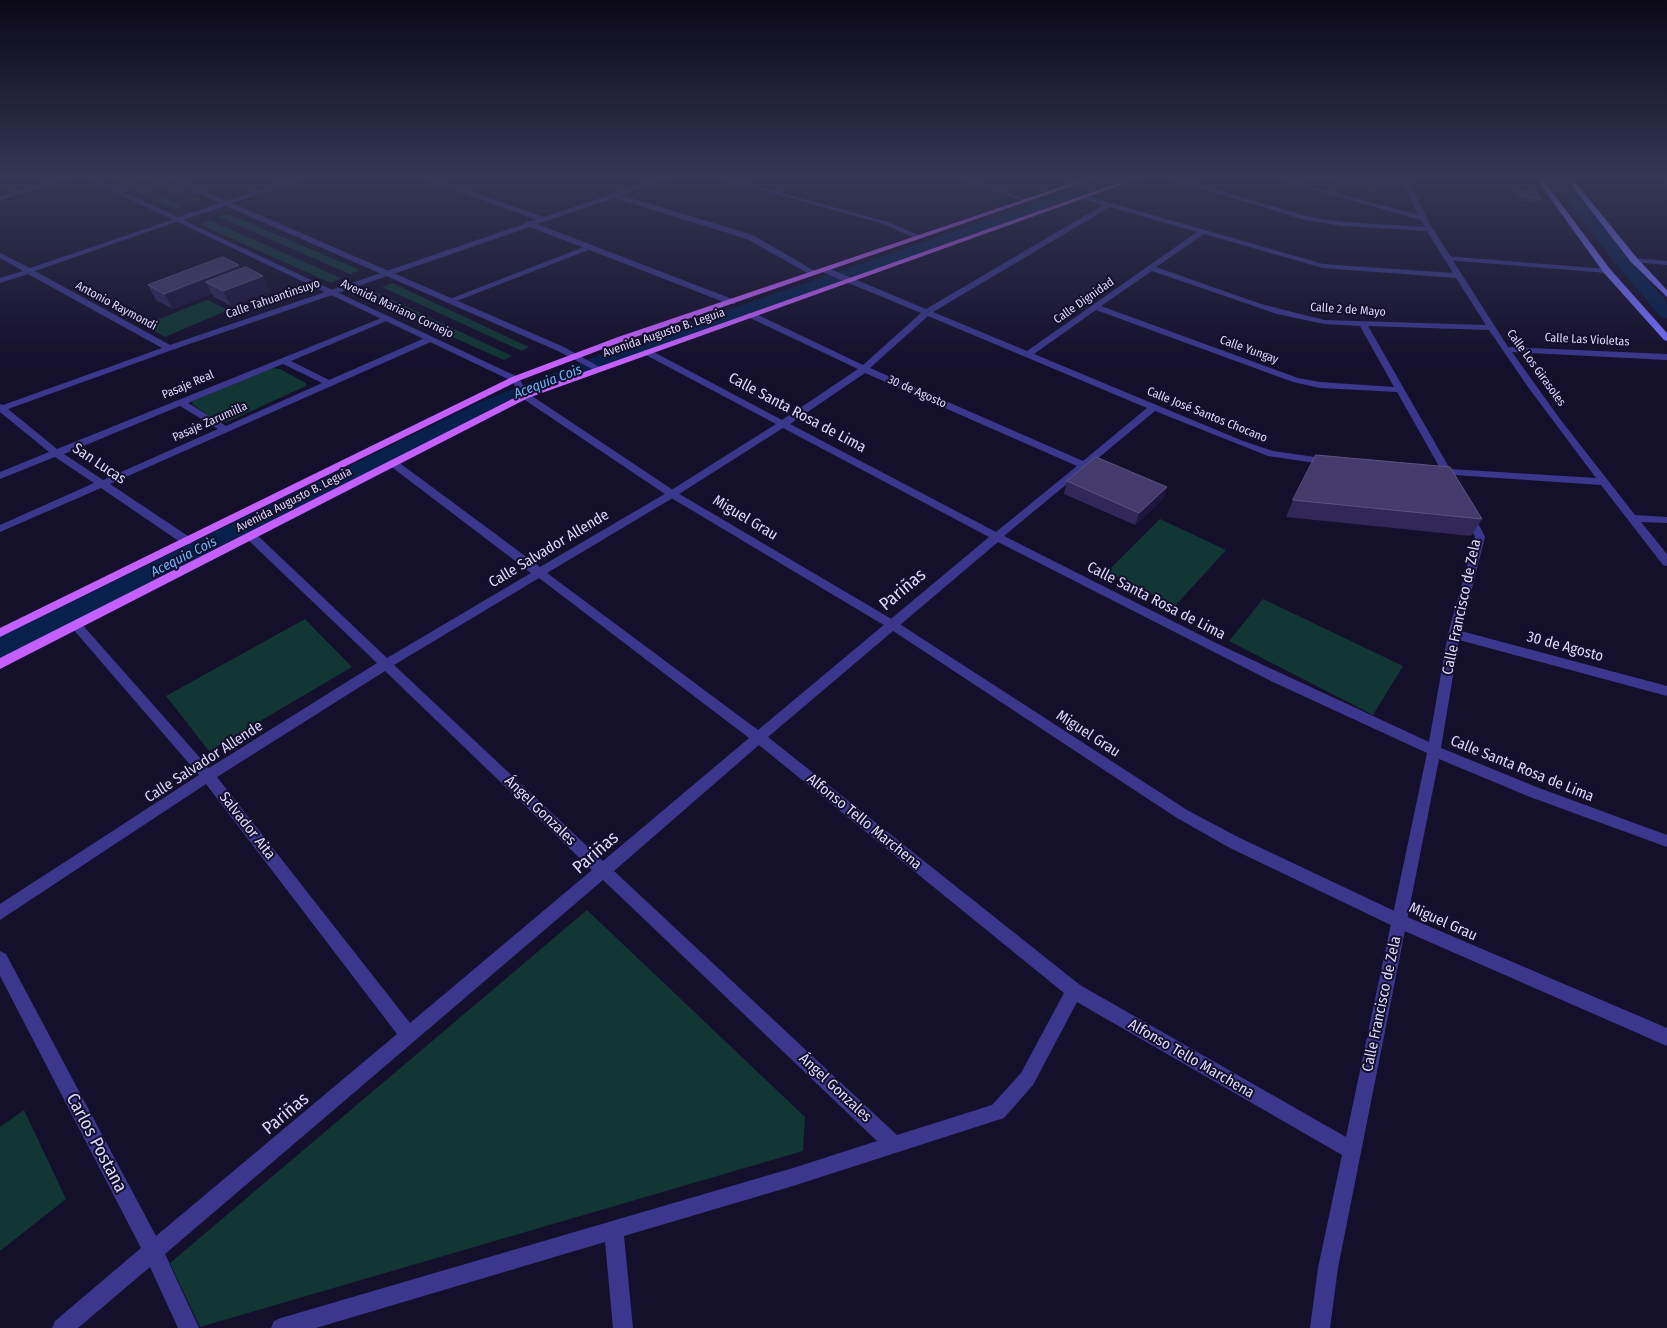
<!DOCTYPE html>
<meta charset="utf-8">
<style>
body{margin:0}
canvas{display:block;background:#140f2b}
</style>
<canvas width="1667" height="1328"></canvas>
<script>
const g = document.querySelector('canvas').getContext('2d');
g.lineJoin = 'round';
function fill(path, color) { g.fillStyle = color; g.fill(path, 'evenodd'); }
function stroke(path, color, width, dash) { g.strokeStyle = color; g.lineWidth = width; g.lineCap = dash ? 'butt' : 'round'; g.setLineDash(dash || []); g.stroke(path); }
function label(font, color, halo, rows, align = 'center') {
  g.font = font + ' "Fira Sans Condensed",sans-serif'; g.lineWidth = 4; g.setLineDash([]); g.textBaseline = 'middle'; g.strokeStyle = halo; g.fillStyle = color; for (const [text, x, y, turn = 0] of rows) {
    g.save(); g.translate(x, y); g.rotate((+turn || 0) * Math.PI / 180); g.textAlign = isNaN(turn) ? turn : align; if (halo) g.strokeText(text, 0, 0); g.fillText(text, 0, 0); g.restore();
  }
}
const green = new Path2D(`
 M 106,177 L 122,177 L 183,206 L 174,209 Z
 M 137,177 L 152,177 L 202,200 L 193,203 Z
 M 228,214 L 360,270 L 350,274 L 219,217 Z
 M 209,220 L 341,278 L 331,283 L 199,224 Z
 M 392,283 L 529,347 L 522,351 L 382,287 Z
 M 373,291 L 512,356 L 504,360 L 361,296 Z
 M 207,300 L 228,310 L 165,337 L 144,325 Z
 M 272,368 L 280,369 L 306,383 L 306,386 L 227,422 L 220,423 L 192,404 L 193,401 Z
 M 1160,519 L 1226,550 L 1175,606 L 1107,572 Z
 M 1263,599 L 1403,666 L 1373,715 L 1229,641 Z
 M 305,619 L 352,667 L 209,751 L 166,696 Z
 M 587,910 L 805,1117 L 803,1151 L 200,1327 L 170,1263 Z
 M 24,1110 L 66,1199 L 0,1251 L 0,1127 Z`);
const canal = new Path2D(`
 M 1110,177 L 1130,177 L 1128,180 L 619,361 L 494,410 L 10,656 L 0,659 L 0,637 L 480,402 L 605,353 Z
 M 1550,177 L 1564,177 L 1626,256 L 1667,302 L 1667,318 L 1661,317 L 1614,262 Z`);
const pedestrian = new Path2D(`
 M 589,245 L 596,247 L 454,302 L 447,300 Z
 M 1444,256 L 1607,269 L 1611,271 L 1607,273 L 1447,260 L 1443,258 Z`);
const minor = new Path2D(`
 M 64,177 L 73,177 L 0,200 L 0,196 Z
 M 420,177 L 428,177 L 544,217 L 663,177 L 671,177 L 621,195 L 753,235 L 818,273 L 811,275 L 747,239 L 614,198 L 537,224 L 735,300 L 735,304 L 729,304 L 530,227 L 172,350 L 8,409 L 57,449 L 384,317 L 391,319 L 291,361 L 329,380 L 427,337 L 433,337 L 433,341 L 110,484 L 191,538 L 192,541 L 191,544 L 183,544 L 101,488 L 0,532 L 0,525 L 94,483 L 55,457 L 0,479 L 0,472 L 49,452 L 0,412 L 0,404 L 3,405 L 162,348 L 28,274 L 0,283 L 0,278 L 23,271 L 0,258 L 0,253 L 30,268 L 175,219 L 179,219 L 179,221 L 35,271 L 170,345 L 524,224 L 525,222 L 537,220 ZM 283,364 L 322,383 L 226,426 L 188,403 ZM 180,406 L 218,429 L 103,480 L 64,454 Z
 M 714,177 L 723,177 L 888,222 L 923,237 L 916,239 L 884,224 Z
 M 954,177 L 962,177 L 1029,200 L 1024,201 Z
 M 1164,177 L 1173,177 L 1306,216 L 1342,222 L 1425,227 L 1421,220 L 1299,186 L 1277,177 L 1285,177 L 1303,184 L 1418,215 L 1404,186 L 1293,179 L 1290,177 L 1319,177 L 1403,182 L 1401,177 L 1407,177 L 1431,226 L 1508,347 L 1667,354 L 1667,360 L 1512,352 L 1560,419 L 1635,515 L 1667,517 L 1667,523 L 1641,522 L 1667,554 L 1667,566 L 1663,565 L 1601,485 L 1454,475 L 1457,481 L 1452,484 L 1448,483 L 1443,474 L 1436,471 L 1440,468 L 1397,392 L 1320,388 L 1293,382 L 1096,310 L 1034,354 L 1243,441 L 1273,451 L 1329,459 L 1334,462 L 1329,465 L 1268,456 L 1155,411 L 1004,536 L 1218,644 L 1429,742 L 1448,634 L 1475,537 L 1464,515 L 1469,512 L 1474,515 L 1485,537 L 1461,631 L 1667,686 L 1667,696 L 1459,640 L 1441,748 L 1539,788 L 1667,835 L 1667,847 L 1530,797 L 1439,759 L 1338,1268 L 1330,1328 L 1310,1328 L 1318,1268 L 1342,1155 L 1077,1002 L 1033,1085 L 1004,1118 L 793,1186 L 624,1236 L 633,1328 L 613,1328 L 605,1242 L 316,1328 L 271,1328 L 274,1321 L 281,1318 L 793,1168 L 877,1141 L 603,880 L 165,1254 L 199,1328 L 178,1328 L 150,1267 L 78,1328 L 52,1328 L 55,1321 L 141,1248 L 0,976 L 0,951 L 6,954 L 156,1236 L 397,1034 L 206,784 L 0,920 L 0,904 L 199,775 L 72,628 L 70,625 L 72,622 L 80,622 L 209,768 L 377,663 L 247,539 L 246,536 L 247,533 L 255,533 L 387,658 L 531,573 L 389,465 L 389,461 L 397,461 L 540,567 L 668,492 L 776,424 L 644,354 L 644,350 L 650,350 L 782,420 L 858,369 L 748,317 L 748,313 L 754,313 L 863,365 L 921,313 L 822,272 L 822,268 L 828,268 L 926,309 L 1103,205 L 1081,198 L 1080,197 L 1083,195 L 1323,264 L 1453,273 L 1427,231 L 1342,226 L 1305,220 ZM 1110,207 L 1197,232 L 1027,351 L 933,312 ZM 1204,234 L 1323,268 L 1456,278 L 1486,325 L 1324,320 L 1261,304 L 1156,267 ZM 1152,271 L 1277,314 L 1324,324 L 1360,326 L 1394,387 L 1320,382 L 1298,378 L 1101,306 ZM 928,316 L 1147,408 L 1083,461 L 870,368 ZM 1368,326 L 1489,330 L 1528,387 L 1596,478 L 1450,469 ZM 865,373 L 1077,466 L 996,532 L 790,424 ZM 783,428 L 989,537 L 758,730 L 547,573 L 676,496 ZM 998,542 L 1273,682 L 1427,753 L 1346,1137 L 1080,985 L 768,737 ZM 539,578 L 749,738 L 603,861 L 394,665 ZM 385,671 L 592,870 L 410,1023 L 217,777 ZM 759,745 L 1064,993 L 1021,1073 L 992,1105 L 897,1135 L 614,871 Z
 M 1631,258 L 1667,261 L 1667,265 L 1634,262 L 1631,262 Z`);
const tertiary = new Path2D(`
 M 83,177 L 90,177 L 178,217 L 220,203 L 163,177 L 171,177 L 227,201 L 299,177 L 307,177 L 232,203 L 564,347 L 603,369 L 602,371 L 596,371 L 558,351 L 226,206 L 183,220 L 518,377 L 529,394 L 676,492 L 895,621 L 1187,810 L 1240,838 L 1405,916 L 1667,1028 L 1667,1046 L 1393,926 L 1230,848 L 1177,818 L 887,627 L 668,496 L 522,398 L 512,381 Z`);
const secondary = new Path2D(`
 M 1535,177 L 1541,177 L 1610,269 L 1667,333 L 1667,341 L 1664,340 L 1604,273 Z
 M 1565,177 L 1571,177 L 1637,258 L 1667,290 L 1667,297 L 1631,262 Z`);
const primary = new Path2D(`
 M 1090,177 L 1098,177 L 624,341 L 518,381 L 0,637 L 0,628 L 512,377 L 618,337 Z
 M 1135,177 L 1143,177 L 528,398 L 0,669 L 0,658 L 522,394 Z`);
const wall = new Path2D(`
 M 1517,191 L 1543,199 L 1541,203 L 1520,201 L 1515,195 Z
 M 241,269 L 270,291 L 231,306 L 214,297 L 212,294 L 173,309 L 156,300 L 148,285 Z
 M 1067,481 L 1167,487 L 1163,499 L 1135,525 L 1064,494 Z
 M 1293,500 L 1482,519 L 1471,536 L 1286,517 Z`);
const shadedWall = new Path2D(`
 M 239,265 L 247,280 L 206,282 L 212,294 L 173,309 L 164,294 Z
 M 263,276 L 270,291 L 231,306 L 223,291 Z
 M 1167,487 L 1163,499 L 1135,525 L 1139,513 Z`);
const building = new Path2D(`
 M 1517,191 L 1538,193 L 1543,199 L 1522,197 Z
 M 223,257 L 239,265 L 164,294 L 148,285 Z
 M 246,267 L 263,276 L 223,291 L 206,282 Z
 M 1316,455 L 1450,467 L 1482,519 L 1293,500 Z
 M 1096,457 L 1167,487 L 1139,513 L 1067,481 Z`);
const farStreetnames = [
 ["Calle Tahuantinsuyo",273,299,-19],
 ["Calle Dignidad",1084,301,-35],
 ["Antonio Raymondi",116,306,28],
 ["Avenida Mariano Cornejo",397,309,25],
 ["Calle 2 de Mayo",1348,310,4],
 ["Avenida Augusto B. Leguia",664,333,-19],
 ["Calle Las Violetas",1587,340,3],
 ["Calle Yungay",1249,350,20],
 ["Calle Los Girasoles",1536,368,54],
 ["Pasaje Real",188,385,-23],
 ["30 de Agosto",917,392,24],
 ["Calle José Santos Chocano",1207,415,22],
 ["Pasaje Zarumilla",210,422,-24],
 ["Avenida Augusto B. Leguia",294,500,-27]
];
const farWaternames = [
 ["Acequia Cois",548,382,-21],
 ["Acequia Cois",184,557,-27]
];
const streetNames = [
 ["Calle Santa Rosa de Lima",797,413,28],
 ["San Lucas",99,464,34],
 ["Miguel Grau",745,518,31],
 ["Calle Salvador Allende",549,549,-31],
 ["Calle Santa Rosa de Lima",1156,601,27],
 ["Calle Francisco de Zela",1462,607,-78],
 ["30 de Agosto",1565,647,15],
 ["Miguel Grau",1088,734,33],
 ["Calle Salvador Allende",204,762,-33],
 ["Calle Santa Rosa de Lima",1522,769,22],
 ["Ángel Gonzales",540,811,44],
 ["Alfonso Tello Marchena",864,822,39],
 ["Salvador Aita",247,826,52],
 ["Miguel Grau",1443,922,24],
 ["Calle Francisco de Zela",1382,1004,-78],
 ["Alfonso Tello Marchena",1191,1059,30],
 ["Ángel Gonzales",835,1088,43]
];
const nearStreetnames = [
 ["Pariñas",903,590,-40],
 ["Pariñas",596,853,-41],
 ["Pariñas",286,1114,-40],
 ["Carlos Postana",96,1143,62]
];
fill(green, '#113634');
fill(canal, '#07204c');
fill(pedestrian, '#3a378d');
fill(minor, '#3a378d');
fill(tertiary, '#3a378d');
fill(secondary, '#7470ff');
fill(primary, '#c460ff');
fill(wall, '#312759');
fill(shadedWall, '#1e163f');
fill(building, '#443a6b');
stroke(building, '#5c5382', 1);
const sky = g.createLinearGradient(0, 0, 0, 363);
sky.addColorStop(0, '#0b0818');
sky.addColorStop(0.49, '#343755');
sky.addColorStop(1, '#34375500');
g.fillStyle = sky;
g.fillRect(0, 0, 1667, 363);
label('12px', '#ded9ff', '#140f2b', farStreetnames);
label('italic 14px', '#67b8ff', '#140f2b', farWaternames);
label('15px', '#ded9ff', '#140f2b', streetNames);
label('18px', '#ded9ff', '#140f2b', nearStreetnames);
</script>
